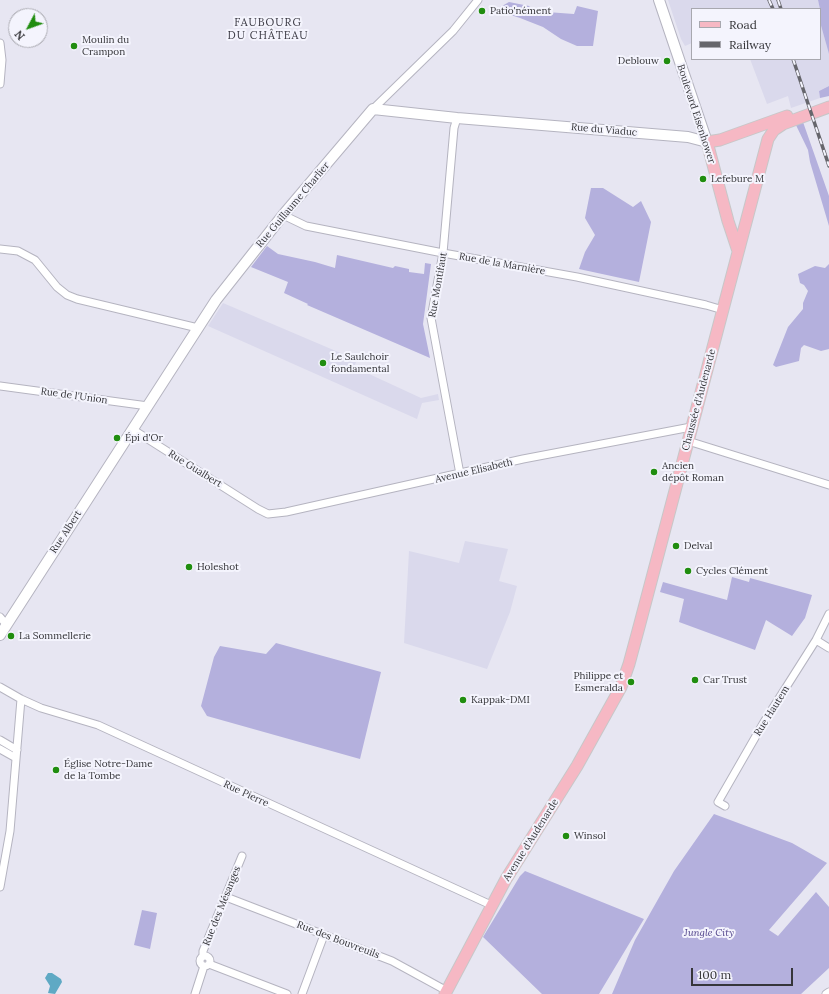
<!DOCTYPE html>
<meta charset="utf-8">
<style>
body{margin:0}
#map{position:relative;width:829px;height:994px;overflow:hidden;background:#e7e6f2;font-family:Lora,serif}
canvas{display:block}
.legend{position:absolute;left:691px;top:8px;width:130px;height:52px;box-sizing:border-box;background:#f4f4fd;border:1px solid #a8a8af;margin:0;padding:5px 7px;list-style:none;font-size:12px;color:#36363a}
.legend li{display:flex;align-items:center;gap:8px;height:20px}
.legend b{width:20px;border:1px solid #a8a8af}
.north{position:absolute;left:8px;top:8px;width:40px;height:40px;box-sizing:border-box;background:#f4f4fd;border:1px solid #a8a8af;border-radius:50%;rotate:229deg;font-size:11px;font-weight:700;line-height:16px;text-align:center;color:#36363a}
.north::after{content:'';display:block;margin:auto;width:14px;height:18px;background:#208d0f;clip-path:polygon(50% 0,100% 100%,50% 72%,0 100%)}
.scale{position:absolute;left:691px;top:968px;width:102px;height:18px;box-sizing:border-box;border:2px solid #36363a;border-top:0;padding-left:5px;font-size:12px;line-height:14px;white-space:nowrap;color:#36363a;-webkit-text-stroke:3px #f4f4fd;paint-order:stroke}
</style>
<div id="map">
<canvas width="829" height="994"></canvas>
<ul class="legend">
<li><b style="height:5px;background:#f6b8c4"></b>Road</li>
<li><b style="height:5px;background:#66666c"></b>Railway</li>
</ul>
<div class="north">N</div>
<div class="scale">100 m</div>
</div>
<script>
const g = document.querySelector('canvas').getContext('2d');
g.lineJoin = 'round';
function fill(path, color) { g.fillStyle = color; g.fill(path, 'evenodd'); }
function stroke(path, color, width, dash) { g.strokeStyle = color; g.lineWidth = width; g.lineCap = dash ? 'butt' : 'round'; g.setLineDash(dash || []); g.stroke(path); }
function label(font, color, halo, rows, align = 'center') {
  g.font = font + ' Lora,serif'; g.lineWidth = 4; g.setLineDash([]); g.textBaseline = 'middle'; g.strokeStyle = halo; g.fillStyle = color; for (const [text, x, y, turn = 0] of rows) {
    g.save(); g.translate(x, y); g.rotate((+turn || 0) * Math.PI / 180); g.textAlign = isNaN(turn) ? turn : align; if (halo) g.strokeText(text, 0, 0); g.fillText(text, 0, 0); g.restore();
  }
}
const built = new Path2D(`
 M 668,0 L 818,0 L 820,9 L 692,9 L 692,43 L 685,46 L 681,39 Z
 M 820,22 L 829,54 L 829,86 L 819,91 L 820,98 L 791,108 L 788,96 L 767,104 L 750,59 L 820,59 Z
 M 223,303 L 357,360 L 354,367 L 421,398 L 438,394 L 439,400 L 422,403 L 417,419 L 208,326 Z
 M 465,541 L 508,549 L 499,581 L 517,586 L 510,612 L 487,669 L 404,643 L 409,551 L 459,563 Z`);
const green = new Path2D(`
 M 818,0 L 829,0 L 829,54 L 820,22 L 821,14 Z
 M 509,2 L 529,6 L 533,11 L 574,14 L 577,6 L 598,11 L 593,46 L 577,46 L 561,39 L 543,27 L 520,18 L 495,10 Z
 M 829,86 L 829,96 L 820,98 L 819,91 Z
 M 794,121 L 803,122 L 829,196 L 829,226 L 810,162 L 808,150 Z
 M 591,188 L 603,188 L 633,207 L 641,201 L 651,222 L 639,282 L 579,269 L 585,252 L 595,235 L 585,218 Z
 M 267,246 L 278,254 L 315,262 L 335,268 L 337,255 L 393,268 L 395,266 L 409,269 L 409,272 L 424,274 L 425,263 L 431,264 L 423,324 L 430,358 L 307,305 L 308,304 L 284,293 L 288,282 L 251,267 Z
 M 829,264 L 829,349 L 821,351 L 804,345 L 801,348 L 799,361 L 776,367 L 773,365 L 788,327 L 803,309 L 803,303 L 808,291 L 804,285 L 800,283 L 798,274 L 815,266 L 825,268 Z
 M 732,577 L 749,582 L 750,578 L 812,595 L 805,618 L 792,636 L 766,620 L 755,650 L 679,622 L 684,599 L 660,592 L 663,582 L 727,600 Z
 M 276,643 L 381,672 L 360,759 L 207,716 L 201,706 L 214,657 L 220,646 L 266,654 Z
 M 714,814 L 792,843 L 827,863 L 769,930 L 778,936 L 816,892 L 829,907 L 829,968 L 801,994 L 612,994 L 635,940 L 674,871 Z
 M 525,871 L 644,919 L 599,994 L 542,994 L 483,937 L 520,876 Z
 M 142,910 L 157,913 L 150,949 L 134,945 Z`);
const water = new Path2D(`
 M 48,973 L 52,973 L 61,979 L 62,982 L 55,994 L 48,993 L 50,986 L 45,978 Z`);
const street = new Path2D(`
 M 0,43 L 2,60 L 0,84
 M 373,109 L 453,31 L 478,0
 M 457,118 L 454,128 L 443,253 L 431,318 L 460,474
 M 283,215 L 306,226 L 443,253 L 577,277 L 706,305 L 723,310
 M 0,249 L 18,251 L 35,260 L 57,287 L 67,295 L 77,299 L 198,328
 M 0,386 L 148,406
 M 132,429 L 258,509 L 268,514 L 286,512 L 523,459 L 691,427
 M 688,441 L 829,485
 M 0,617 L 6,624
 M 816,640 L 829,648
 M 0,687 L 21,699 L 41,708 L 98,725 L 491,905
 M 0,740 L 17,750
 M 0,749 L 16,758
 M 725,806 L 718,802 L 764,722 L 816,640 L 829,614
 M 0,887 L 10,831 L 21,699
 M 226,897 L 392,961 L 447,991
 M200 961a5 5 0 1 1 10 0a5 5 0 1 1-10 0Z
 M 203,956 L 203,951 L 242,856
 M 209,964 L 287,994
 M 195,994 L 204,966
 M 302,994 L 324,935
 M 826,994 L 829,992`);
const secondary = new Path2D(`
 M 659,0 L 707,142
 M 0,635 L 216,300 L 283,215 L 373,109 L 457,118 L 688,137 L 707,142`);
const primary = new Path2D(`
 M 738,251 L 728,221 L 707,142 L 720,140 L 787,116
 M 445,994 L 506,879 L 577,766 L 621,687 L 629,664 L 639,627 L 768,139 L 774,130 L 783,124 L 829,107`);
const rail = new Path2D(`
 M 769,0 L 773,9
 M 778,0 L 781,9
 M 793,59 L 829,166`);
const markers = [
 [482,11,4,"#208d0f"],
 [74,46,4,"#208d0f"],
 [667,61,4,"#208d0f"],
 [703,179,4,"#208d0f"],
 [323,363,4,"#208d0f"],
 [117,438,4,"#208d0f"],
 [654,472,4,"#208d0f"],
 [676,546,4,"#208d0f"],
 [189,567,4,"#208d0f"],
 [688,571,4,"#208d0f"],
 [11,636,4,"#208d0f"],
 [695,680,4,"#208d0f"],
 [631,682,4,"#208d0f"],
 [463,700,4,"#208d0f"],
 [56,770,4,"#208d0f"],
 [566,836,4,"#208d0f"]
];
const poiNames = [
 ["Patio'nément",490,11],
 ["Moulin du",82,40],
 ["Crampon",82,52],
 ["Deblouw",659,61,"right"],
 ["Lefebure M",711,179],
 ["Le Saulchoir",331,357],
 ["fondamental",331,369],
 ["Épi d'Or",125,438],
 ["Ancien",662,466],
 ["dépôt Roman",662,478],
 ["Delval",684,546],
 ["Holeshot",197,567],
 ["Cycles Clément",696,571],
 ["La Sommellerie",19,636],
 ["Philippe et",623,676,"right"],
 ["Esmeralda",623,688,"right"],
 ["Car Trust",703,680],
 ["Kappak-DMI",471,700],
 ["Église Notre-Dame",64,764],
 ["de la Tombe",64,776],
 ["Winsol",574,836]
];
const streetNames = [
 ["Boulevard Eisenhower",696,114,72],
 ["Rue du Viaduc",604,130,5],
 ["Rue Guillaume Charlier",293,205,-50],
 ["Rue de la Marnière",502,264,10],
 ["Rue Montifaut",438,285,-80],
 ["Rue de l'Union",74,396,8],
 ["Chaussée d'Audenarde",699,400,-75],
 ["Rue Gualbert",195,469,32],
 ["Avenue Elisabeth",474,471,-13],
 ["Rue Albert",66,532,-57],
 ["Rue Hautem",772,711,-58],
 ["Rue Pierre",246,794,25],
 ["Avenue d'Audenarde",531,840,-58],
 ["Rue des Mésanges",222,906,-68],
 ["Rue des Bouvreuils",338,940,21]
];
const parkNames = [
 ["Jungle City",709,933]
];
const neighbourhoodNames = [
 ["FAUBOURG",268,23],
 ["DU CHÂTEAU",268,36]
];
fill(built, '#dad9ec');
fill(green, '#b4b0dd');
fill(water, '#5fa9c4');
stroke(street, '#b5b4c0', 9);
stroke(secondary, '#b5b4c0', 12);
stroke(primary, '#c7c7c8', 13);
stroke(street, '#fff', 7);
stroke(secondary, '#fff', 10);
stroke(primary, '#f6b8c4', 11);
stroke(rail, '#66666c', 3.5);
stroke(rail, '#f4f4fd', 2, [6]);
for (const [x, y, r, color] of markers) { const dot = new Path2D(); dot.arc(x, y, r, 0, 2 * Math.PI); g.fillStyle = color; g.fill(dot); stroke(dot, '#f4f4fd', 1.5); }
label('10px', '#36363a', '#f4f4fd', poiNames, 'left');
label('10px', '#36363a', '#f4f4fd', streetNames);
label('italic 10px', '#51448b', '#f4f4fd', parkNames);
g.letterSpacing = '1px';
label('11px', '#3d3c46', '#f4f4fd', neighbourhoodNames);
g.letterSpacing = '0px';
</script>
